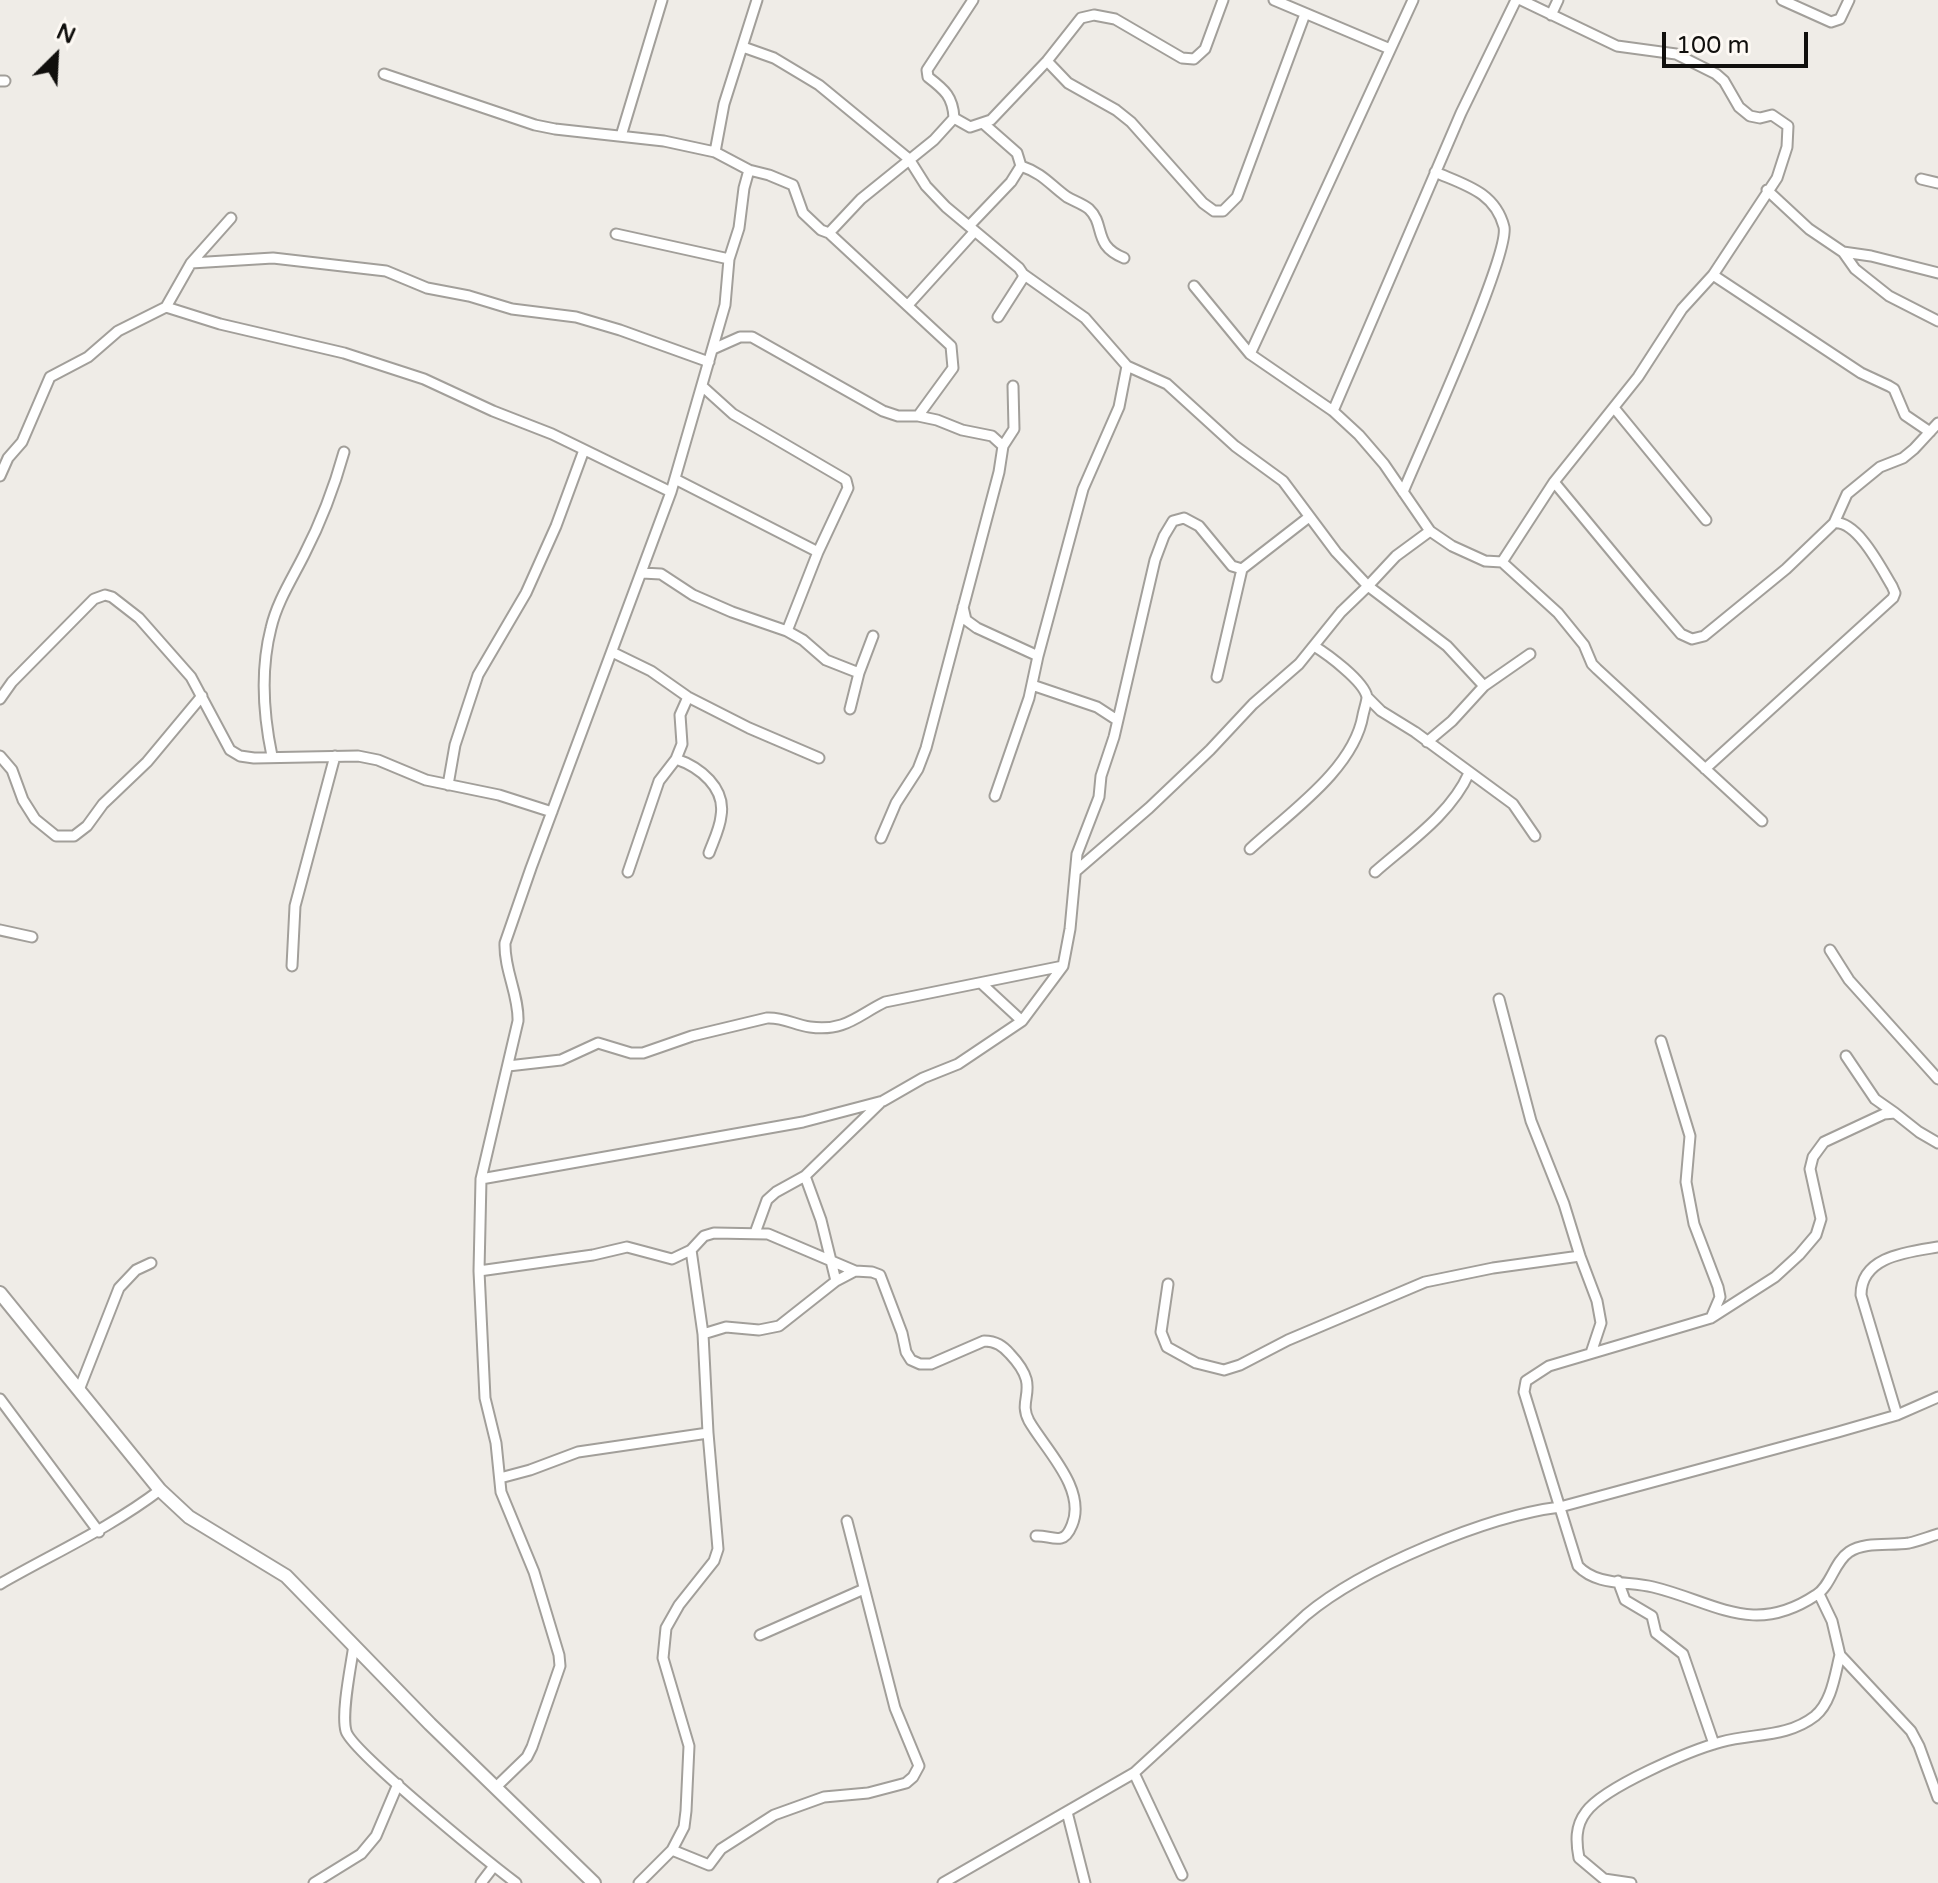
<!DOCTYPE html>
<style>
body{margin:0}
#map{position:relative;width:1938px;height:1883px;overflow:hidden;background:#efece7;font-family:"Varela Round",sans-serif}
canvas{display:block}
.north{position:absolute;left:16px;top:16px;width:80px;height:80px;-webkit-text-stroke:6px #fdf9f4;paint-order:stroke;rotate:24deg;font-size:22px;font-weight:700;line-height:32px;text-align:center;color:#100f0d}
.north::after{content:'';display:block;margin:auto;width:28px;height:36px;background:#100f0d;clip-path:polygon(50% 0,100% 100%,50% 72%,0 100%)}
.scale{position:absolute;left:1662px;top:32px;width:146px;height:36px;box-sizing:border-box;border:4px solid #100f0d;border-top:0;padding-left:10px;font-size:24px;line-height:28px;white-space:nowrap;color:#100f0d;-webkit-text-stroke:6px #fdf9f4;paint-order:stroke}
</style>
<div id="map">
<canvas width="1938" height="1883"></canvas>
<div class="north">N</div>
<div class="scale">100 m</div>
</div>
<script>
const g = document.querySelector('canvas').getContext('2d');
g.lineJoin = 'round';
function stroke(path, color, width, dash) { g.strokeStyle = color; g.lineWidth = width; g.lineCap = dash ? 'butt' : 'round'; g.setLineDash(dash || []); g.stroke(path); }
const street = new Path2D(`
 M 1274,0 L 1390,49
 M 1782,0 L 1831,22 L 1840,19 L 1849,0
 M 1551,15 L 1558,0
 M 743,47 L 774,58 L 819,85 L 909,159 L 926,186 L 946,207 L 1019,268 L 1023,274 L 1023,278 L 998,317
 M 1047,61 L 1068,83 L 1116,110 L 1131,122 L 1203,203 L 1214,211 L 1223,211 L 1237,197 L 1305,14
 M 384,74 L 535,125 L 555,129 L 664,141 L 715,152 L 749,170
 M 0,81 L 5,81
 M 954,118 C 953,97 945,90 928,77 L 927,70 L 973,0
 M 621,136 L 662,0
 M 715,152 L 724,104 L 757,0
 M 1021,166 C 1044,174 1049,184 1067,197 C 1074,201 1083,204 1089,209 C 1106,225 1092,245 1124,258
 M 1921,179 L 1938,183
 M 1767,190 L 1809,229 L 1843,252 L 1855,269 L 1889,296 L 1938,321
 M 969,226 L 1011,182 L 1021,166 L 1017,153 L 984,124
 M 829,233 L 861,199 L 934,140 L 954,118 L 970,127 L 991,120 L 1047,61 L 1081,18 L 1094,15 L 1115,19 L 1182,58 L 1194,59 L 1205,49 L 1223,0
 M 616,234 L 729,259
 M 1843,252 L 1871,256 L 1938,273
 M 191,263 L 273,258 L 386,271 L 427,288 L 469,296 L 512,309 L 576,317 L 620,330 L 709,362
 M 1023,274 L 1085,318 L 1127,366 L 1167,384 L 1235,446 L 1283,481 L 1336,552 L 1368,586 L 1396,556 L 1430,531
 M 1713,275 L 1861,373 L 1889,386 L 1894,389 L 1905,415 L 1930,432
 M 1194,286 L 1250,354 L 1333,411 L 1359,435 L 1384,464 L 1430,531 L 1452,546 L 1485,561 L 1502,562 L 1558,613 L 1584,645 L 1592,664 L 1597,669 L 1762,821
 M 908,305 L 975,231
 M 166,307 L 220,324 L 344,353 L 424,379 L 493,411 L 552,434 L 671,492
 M 713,349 L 740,337 L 752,337 L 883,411 L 898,416 L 918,416 L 937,420 L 962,430 L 992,436 L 1003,446 L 999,472 L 926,748 L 918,769 L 896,803 L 881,838
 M 1250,354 L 1413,0
 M 702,386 L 733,414 L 846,480 L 848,488 L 818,552 L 787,631
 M 1615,409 L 1706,520
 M 1333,411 L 1461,113 L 1516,0
 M 1003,446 L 1014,429 L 1013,386
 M 0,476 L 8,458 L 22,442 L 50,377 L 88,357 L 118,331 L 166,307 L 191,263 L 231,218
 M 675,479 L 818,552
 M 1554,482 L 1646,593 L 1681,634 L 1692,639 L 1704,636 L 1786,569 L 1834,523 C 1857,520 1881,568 1892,586 L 1895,593 L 1893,598 L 1705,769
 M 1403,492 C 1419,453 1510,255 1504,227 C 1495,192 1465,185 1435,172
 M 1834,523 L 1847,494 L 1880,467 L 1903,458 L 1914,449 L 1938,423
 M 1502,562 L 1554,482 L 1638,377 L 1682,309 L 1713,275 L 1777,178 L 1787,147 L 1788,126 L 1772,115 L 1760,118 L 1750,116 L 1739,107 L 1724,81 L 1716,74 L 1676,54 L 1617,46 L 1521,0
 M 642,573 L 661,574 L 693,595 L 732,612 L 787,631 L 803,640 L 826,660 L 859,673
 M 963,607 L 966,620 L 977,628 L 1038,656 L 1029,698 L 995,796
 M 612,652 L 651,671 L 688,697 L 749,728 L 819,758
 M 1038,656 L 1083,489 L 1119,407 L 1127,366
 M 1217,677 L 1242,569
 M 1032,685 L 1097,707 L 1117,720
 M 1367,697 L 1381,711 L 1415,732 L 1513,804 L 1535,836
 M 0,699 L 12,682 L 94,599 L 105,595 L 112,597 L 139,618 L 191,677 L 230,750 L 240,756 L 254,758 L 358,756 L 378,760 L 426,780 L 499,795 L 552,812
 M 850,709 L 859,673 L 873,636
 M 1427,742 L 1452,721 L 1484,686 L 1530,654
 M 0,756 L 12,770 L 23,800 L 35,819 L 56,836 L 74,836 L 87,826 L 103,804 L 147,762 L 202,696
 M 272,756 C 263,713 260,671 271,628 C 277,602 292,579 304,555 C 321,522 334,488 344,452
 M 676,759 C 700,767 726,788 721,816 C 720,828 713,842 709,853
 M 448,785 L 455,745 L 478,675 L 526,593 L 556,526 L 584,450
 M 1250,849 C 1289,813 1354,769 1363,715 C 1364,710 1367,701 1367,697 C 1364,681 1327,654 1314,646
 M 1076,871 L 1149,808 L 1210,750 L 1253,704 L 1299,664 L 1341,612 L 1368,586 L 1447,646 L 1484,686
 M 628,872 L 659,781 L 676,759 L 682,744 L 680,715 L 688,697
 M 1375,872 C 1408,843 1451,814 1469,773
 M 0,930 L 32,937
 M 1830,950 L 1849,980 L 1938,1079
 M 292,966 L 295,906 L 335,756
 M 982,984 L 1022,1021
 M 1499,999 L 1531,1121 L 1564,1204 L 1580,1256 L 1597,1301 L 1601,1323 L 1591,1353
 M 1661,1041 L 1690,1136 L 1686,1182 L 1694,1224 L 1718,1287 L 1720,1297 L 1711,1318
 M 1846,1056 L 1875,1099 L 1895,1113
 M 508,1066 L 561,1060 L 598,1043 L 631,1053 L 643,1053 L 692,1036 L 767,1018 C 783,1017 795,1025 810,1027 C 845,1032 858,1015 885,1002 L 1063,966
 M 1938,1143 L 1919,1132 L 1895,1113 L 1884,1114 L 1824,1142 L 1813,1157 L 1810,1169 L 1821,1219 L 1816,1235 L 1799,1255 L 1775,1277 L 1711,1318 L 1549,1366 L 1526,1381 L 1524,1392 L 1578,1566 C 1597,1586 1627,1581 1653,1587 C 1715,1602 1753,1637 1816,1595 C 1831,1586 1834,1562 1849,1552 C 1865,1541 1890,1546 1909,1543 C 1919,1541 1928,1537 1938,1534
 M 805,1176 L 821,1220 L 836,1281
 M 481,1179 L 803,1122 L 883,1101 L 923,1078 L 958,1064 L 1022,1021 L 1063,966 L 1070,929 L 1077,854 L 1099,797 L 1101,776 L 1114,737 L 1155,560 L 1164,536 L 1173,521 L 1184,518 L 1199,526 L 1232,566 L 1242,569 L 1309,517
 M 755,1233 L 767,1200 L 776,1192 L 805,1176 L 880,1103
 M 479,1271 L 593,1255 L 627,1247 L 672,1259 L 691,1250 L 704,1236 L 714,1233 L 768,1234 L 855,1271 L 872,1272 L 880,1275 L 902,1333 L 906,1352 L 911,1360 L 920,1364 L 931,1364 L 984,1341 C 996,1341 1003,1346 1010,1354 C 1043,1389 1016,1397 1029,1421 C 1045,1449 1087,1489 1072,1525 C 1070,1530 1067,1537 1061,1538 C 1054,1540 1044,1535 1036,1536
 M 1168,1284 L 1161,1332 L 1167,1347 L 1196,1363 L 1224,1370 L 1240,1365 L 1288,1340 L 1425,1282 L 1493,1268 L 1580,1256
 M 703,1334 L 726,1327 L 759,1330 L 779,1326 L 836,1281 L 855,1271
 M 79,1390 L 119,1288 L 136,1270 L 151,1263
 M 0,1399 L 99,1532
 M 1897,1415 L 1861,1295 C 1861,1256 1908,1252 1938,1247
 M 500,1478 L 530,1470 L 578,1452 L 708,1433 L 703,1334 L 691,1250
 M 1618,1581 L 1625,1600 L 1652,1616 L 1656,1633 L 1683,1654 L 1714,1744
 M 0,1584 C 54,1553 110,1528 160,1490
 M 1819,1594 L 1832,1621 L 1840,1655 L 1911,1731 L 1919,1746 L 1938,1798
 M 760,1635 L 864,1589
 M 354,1645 C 351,1666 341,1713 346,1731 C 351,1751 491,1864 516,1883
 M 1134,1773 L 1182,1875
 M 496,1787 L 527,1757 L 532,1747 L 560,1666 L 559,1655 L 534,1572 L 501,1492 L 496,1443 L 485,1398 L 479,1271 L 481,1179 L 518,1021 C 519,995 504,970 505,943 L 531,868 L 671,492 L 725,305 L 729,259 L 739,228 L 744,188 L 749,170 L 769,175 L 793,185 L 803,213 L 821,230 L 829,233 L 951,346 L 953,368 L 918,416
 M 1067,1812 L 1085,1883
 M 672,1850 L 709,1865 L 721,1849 L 774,1815 L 824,1797 L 868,1793 L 906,1783 L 913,1777 L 919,1766 L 895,1708 L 847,1521
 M 314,1883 L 361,1854 L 376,1836 L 398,1784
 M 481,1883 L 494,1866
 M 639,1883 L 672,1850 L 684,1827 L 686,1811 L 689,1746 L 663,1658 L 666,1628 L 679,1605 L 714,1561 L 718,1549 L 708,1433
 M 943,1883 L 1134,1773 L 1306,1615 C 1362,1568 1487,1516 1560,1507 L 1838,1432 L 1897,1415 L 1938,1397
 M 1631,1883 L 1604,1879 L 1579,1858 C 1576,1842 1575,1826 1586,1812 C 1604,1787 1691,1750 1721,1742 C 1753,1733 1787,1738 1815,1716 C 1832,1702 1835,1674 1840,1655`);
const secondary = new Path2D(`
 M 0,1293 L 160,1490 L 189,1517 L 286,1576 L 430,1724 L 594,1883`);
stroke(street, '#a29f9a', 13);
stroke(secondary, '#a29f9a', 16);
stroke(street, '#fff', 9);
stroke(secondary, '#fff', 12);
</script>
